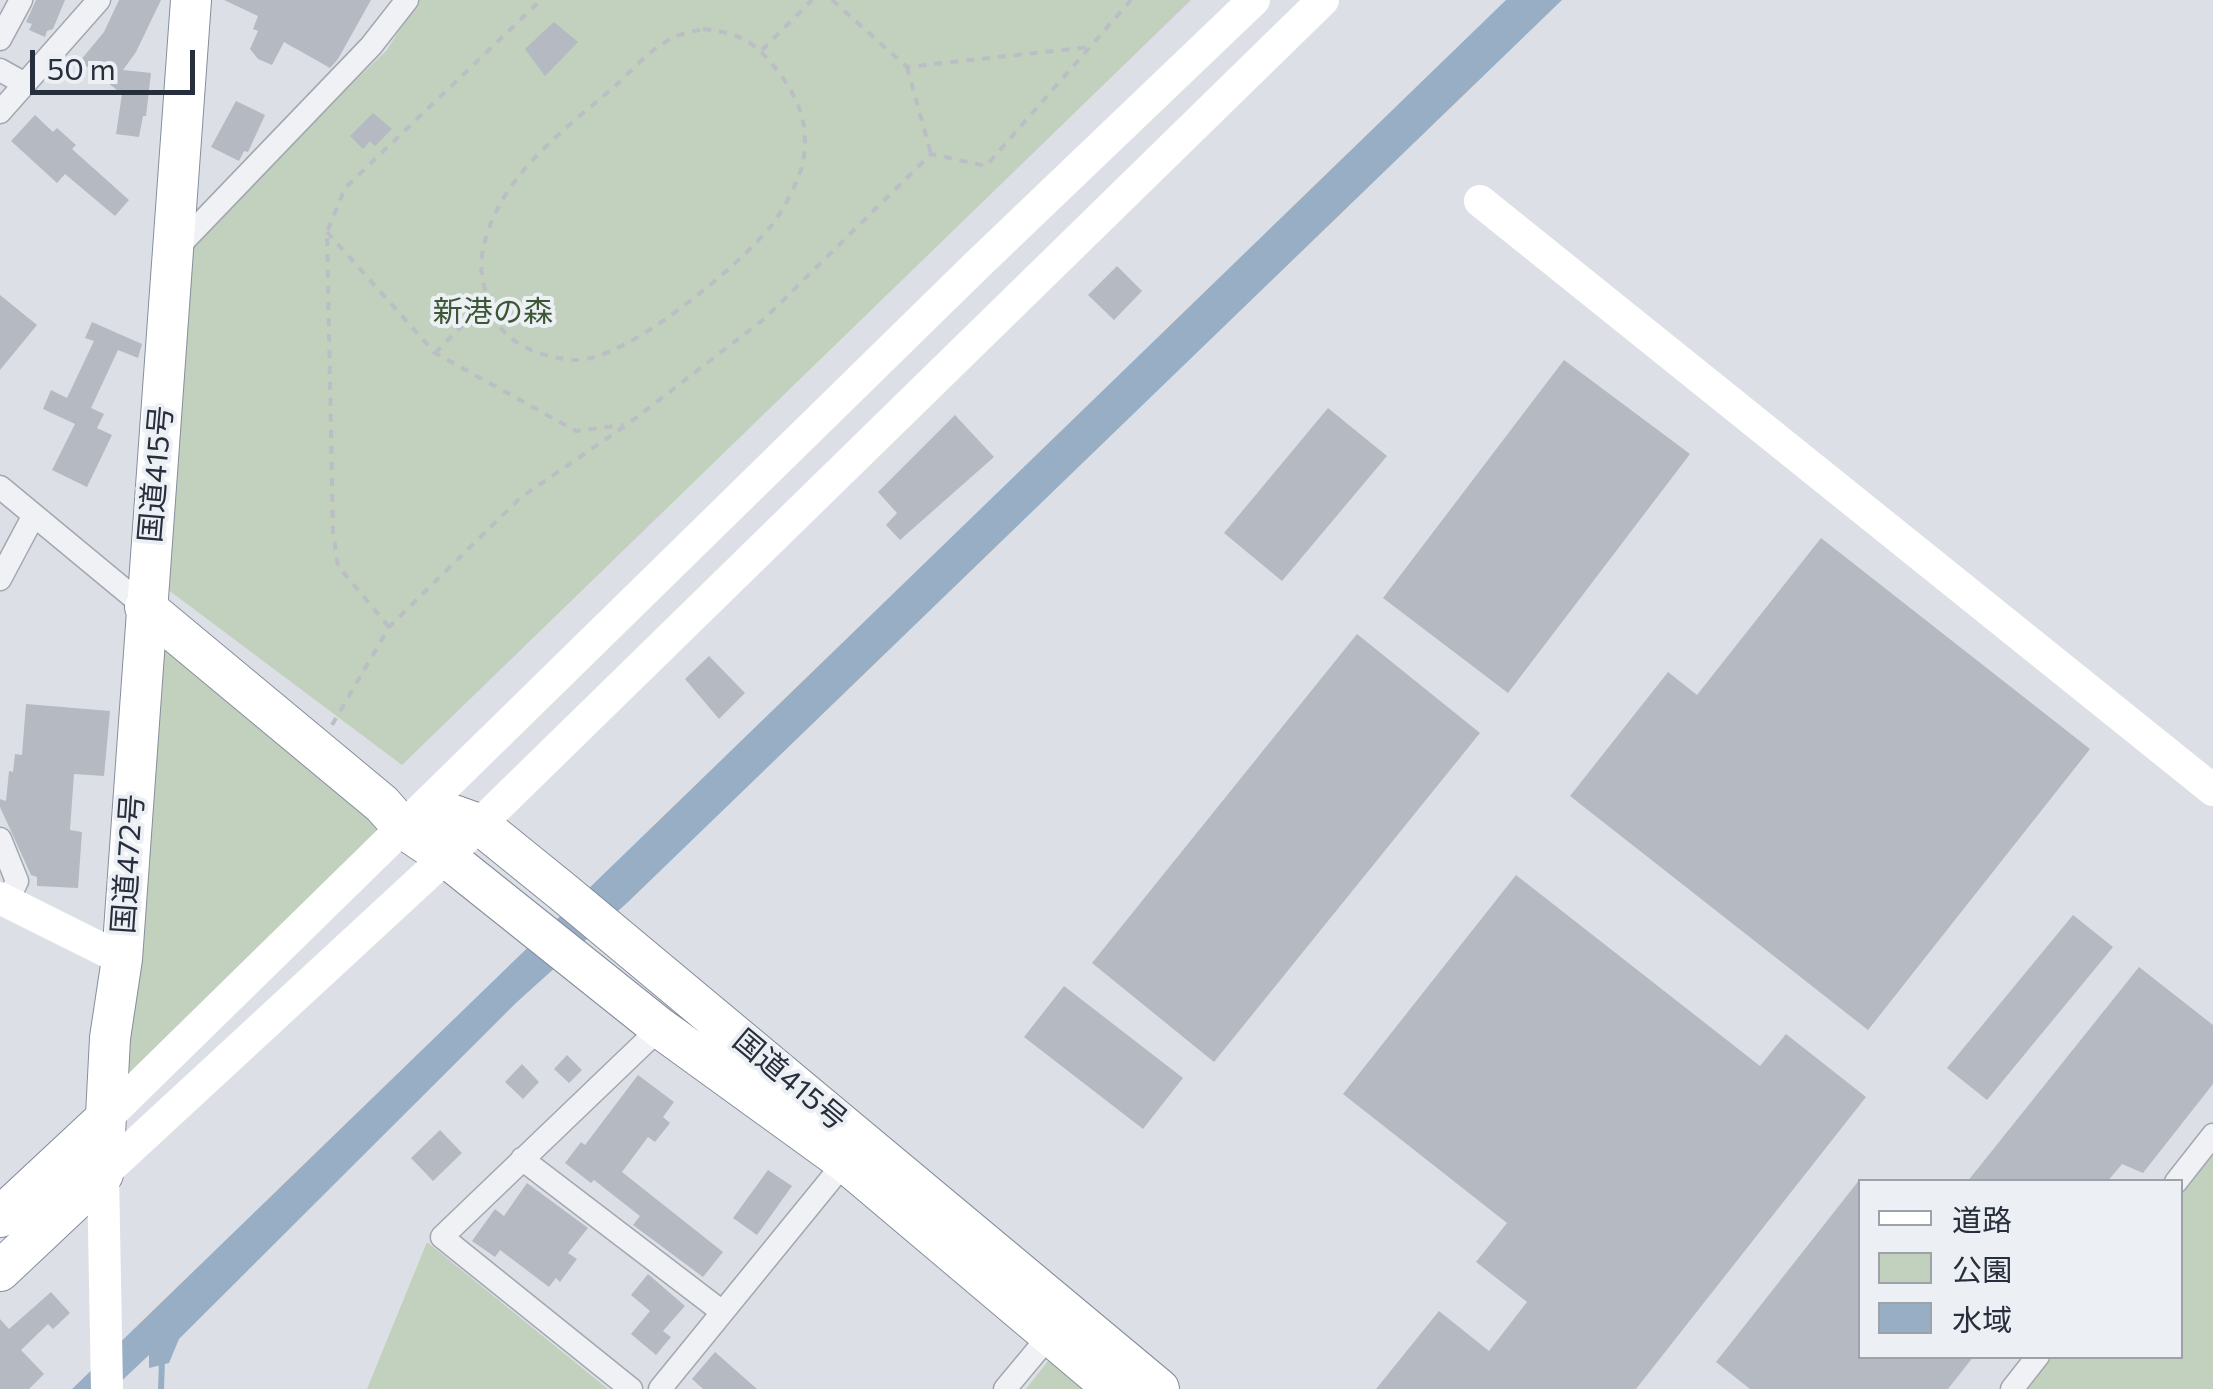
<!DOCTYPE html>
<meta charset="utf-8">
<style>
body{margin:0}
#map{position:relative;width:2213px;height:1389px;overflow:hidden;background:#dce0e6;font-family:Commissioner,"Noto Sans JP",sans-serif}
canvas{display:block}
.legend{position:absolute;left:1858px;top:1179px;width:325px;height:180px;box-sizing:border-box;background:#eceff4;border:2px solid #9da2aa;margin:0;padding:12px 18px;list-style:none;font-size:30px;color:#272e3c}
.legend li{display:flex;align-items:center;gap:20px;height:50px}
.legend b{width:50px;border:2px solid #9da2aa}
.scale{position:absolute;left:30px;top:50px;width:165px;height:45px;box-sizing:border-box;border:5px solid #272e3c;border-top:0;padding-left:12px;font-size:30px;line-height:35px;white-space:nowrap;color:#272e3c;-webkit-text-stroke:8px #eceff4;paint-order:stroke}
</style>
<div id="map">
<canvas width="2213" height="1389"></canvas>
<ul class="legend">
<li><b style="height:12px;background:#fff"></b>道路</li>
<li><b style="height:28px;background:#c2d0be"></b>公園</li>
<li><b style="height:28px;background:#98aec5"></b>水域</li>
</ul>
<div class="scale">50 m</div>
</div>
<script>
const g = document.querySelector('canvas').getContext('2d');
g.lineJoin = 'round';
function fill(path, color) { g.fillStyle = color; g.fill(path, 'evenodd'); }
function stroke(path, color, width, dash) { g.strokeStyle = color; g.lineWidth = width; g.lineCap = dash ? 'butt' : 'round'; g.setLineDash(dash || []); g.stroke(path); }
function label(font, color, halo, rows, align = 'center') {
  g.font = font + ' Commissioner,"Noto Sans JP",sans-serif'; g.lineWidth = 8; g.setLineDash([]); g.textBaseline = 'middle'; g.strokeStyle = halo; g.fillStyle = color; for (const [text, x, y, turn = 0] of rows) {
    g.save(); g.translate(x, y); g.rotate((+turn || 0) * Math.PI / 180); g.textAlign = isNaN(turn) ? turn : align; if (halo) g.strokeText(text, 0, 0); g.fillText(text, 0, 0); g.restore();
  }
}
const green = new Path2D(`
 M 419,0 L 1191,0 L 402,765 L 155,580 L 186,243 L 386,51 Z
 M 161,647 L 393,828 L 109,1103 Z
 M 2213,1146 L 2213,1389 L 2026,1389 L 2051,1357 L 2180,1356 L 2181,1188 Z
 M 427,1242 L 608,1389 L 367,1389 Z
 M 1051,1357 L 1089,1389 L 1026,1389 Z`);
const water = new Path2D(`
 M 1506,0 L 1562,0 L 628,902 L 517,1002 L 179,1339 L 169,1363 L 149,1368 L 149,1355 L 113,1389 L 72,1389 Z`);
const stream = new Path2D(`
 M 161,1389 L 162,1360`);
const building = new Path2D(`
 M 36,0 L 65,0 L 53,29 L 47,31 L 45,37 L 29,30 L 32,24 L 26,22 Z
 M 119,0 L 161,0 L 136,52 L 123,70 L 151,73 L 146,116 L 143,116 L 139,137 L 116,134 L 122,94 L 80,61 L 104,32 Z
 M 224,0 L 371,0 L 338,59 L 330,68 L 284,42 L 272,65 L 258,59 L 250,49 L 258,31 L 253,29 L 258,16 Z
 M 554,22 L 578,42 L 545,76 L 525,49 Z
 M 236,101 L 265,115 L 248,152 L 244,151 L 239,161 L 211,147 Z
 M 373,113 L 392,129 L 375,146 L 370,141 L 363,149 L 350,136 Z
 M 35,115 L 53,132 L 57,128 L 76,145 L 72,149 L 129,200 L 115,216 L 65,174 L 57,183 L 11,141 Z
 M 1117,266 L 1142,291 L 1114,320 L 1088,295 Z
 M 0,295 L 37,325 L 0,370 Z
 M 92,322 L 142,344 L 138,358 L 118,350 L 91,408 L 104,414 L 97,428 L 112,435 L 87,487 L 52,470 L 75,424 L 43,409 L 51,390 L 67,398 L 94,341 L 85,338 Z
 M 1564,360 L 1690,454 L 1508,693 L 1383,598 Z
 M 1328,408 L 1387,456 L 1282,581 L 1224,533 Z
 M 955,415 L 994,457 L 900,540 L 886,525 L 897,513 L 878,492 Z
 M 1821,538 L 2090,749 L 1868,1030 L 1570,796 L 1668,672 L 1697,695 Z
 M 1357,634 L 1480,733 L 1214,1062 L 1092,963 Z
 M 709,656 L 745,693 L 719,719 L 685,679 Z
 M 26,704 L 110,711 L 104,776 L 74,774 L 70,830 L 82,832 L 78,888 L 37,886 L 37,877 L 31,875 L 0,807 L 0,799 L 6,801 L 9,771 L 13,772 L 15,754 L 22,755 Z
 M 1516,875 L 1760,1066 L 1786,1034 L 1866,1097 L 1636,1389 L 1376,1389 L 1439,1311 L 1489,1351 L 1527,1302 L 1476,1262 L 1507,1223 L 1343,1094 Z
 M 2073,915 L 2113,947 L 1987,1100 L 1947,1068 Z
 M 2139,967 L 2213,1025 L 2213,1084 L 2143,1173 L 2122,1164 L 2107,1182 L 1967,1182 Z
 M 1064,986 L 1183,1078 L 1143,1129 L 1024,1037 Z
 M 567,1055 L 582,1070 L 569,1083 L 554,1069 Z
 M 522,1064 L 539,1082 L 523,1099 L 505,1082 Z
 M 638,1075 L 674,1102 L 663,1117 L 670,1123 L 655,1142 L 648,1137 L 622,1172 L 723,1252 L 703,1277 L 633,1225 L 640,1216 L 594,1180 L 591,1183 L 565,1163 L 581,1142 L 585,1145 Z
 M 440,1130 L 462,1153 L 433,1181 L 411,1158 Z
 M 768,1170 L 792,1186 L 757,1235 L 733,1218 Z
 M 1860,1179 L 1860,1356 L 1974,1356 L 1948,1389 L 1750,1389 L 1716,1362 Z
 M 527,1183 L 588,1228 L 568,1253 L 577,1259 L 560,1282 L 556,1278 L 549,1287 L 500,1250 L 495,1257 L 472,1241 L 495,1209 L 504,1216 Z
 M 648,1274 L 685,1306 L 663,1331 L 671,1337 L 656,1355 L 631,1334 L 650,1311 L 631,1295 Z
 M 51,1292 L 70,1313 L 53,1329 L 48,1324 L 21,1350 L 44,1374 L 29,1389 L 0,1389 L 0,1319 L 9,1329 Z
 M 715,1352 L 757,1389 L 703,1389 L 692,1379 Z`);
const path = new Path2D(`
 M 832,0 L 907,67 L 1090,47
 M 703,29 C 745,33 759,46 783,78 C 800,103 808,126 804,156 C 801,178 785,207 772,225 C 740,265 626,362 575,360 C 541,358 500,343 490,307 C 485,289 479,274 482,255 C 495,179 561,133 615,86 C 631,71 648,52 667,41 C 677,34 691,32 703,29 Z
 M 762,50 L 812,0
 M 907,67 L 931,154
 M 327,232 L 435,353 L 576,431 L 623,425
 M 435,353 L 488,300
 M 389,627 L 338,566 L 333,532 L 327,232 L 345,188 L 541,0
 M 332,725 L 389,627 L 520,498 L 628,424 L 764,319 L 931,154 L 986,166 L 1131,0`);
const street = new Path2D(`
 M 0,39 L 21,0
 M 0,70 L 25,84
 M 0,112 L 99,0
 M 175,250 L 371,46 L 407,0
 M 0,487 L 145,607
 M 0,579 L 34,515
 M 0,839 L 17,881 L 7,902
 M 522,1159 L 721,1311
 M 2176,1182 L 2213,1135
 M 631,1389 L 442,1237 L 660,1028
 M 660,1389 L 845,1162
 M 1005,1389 L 1050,1335
 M 2012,1389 L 2038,1356`);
const secondary = new Path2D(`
 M 1480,201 L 2213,790
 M 0,898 L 122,959
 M 105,1119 L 978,264 L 1254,0
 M 107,1389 L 103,1174 L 446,857 L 1323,0`);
const highway = new Path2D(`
 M 145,607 L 382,804 L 404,829 L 446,857 L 660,1028 L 845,1162 L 1114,1389
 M 404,829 L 448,813 L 479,824 L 563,892 L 1159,1389
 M 0,1217 L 105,1119
 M 0,1271 L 103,1174 L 110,1038 L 122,959 L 191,0`);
const parkNames = [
 ["新港の森",493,312]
];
const streetNames = [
 ["国道415号",156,474,-85],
 ["国道472号",128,864,-86],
 ["国道415号",790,1080,40]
];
fill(green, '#c2d0be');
fill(water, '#98aec5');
stroke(stream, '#98aec5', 6);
fill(building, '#b4b9c2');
stroke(street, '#a2a7b0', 25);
stroke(highway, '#848e9c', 42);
stroke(path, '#bbbec4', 4, [8, 8]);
stroke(street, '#eff1f4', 22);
stroke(secondary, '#fff', 32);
stroke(highway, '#fff', 40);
label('30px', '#3b5735', '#eceff4', parkNames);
label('30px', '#272e3c', '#eceff4', streetNames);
</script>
